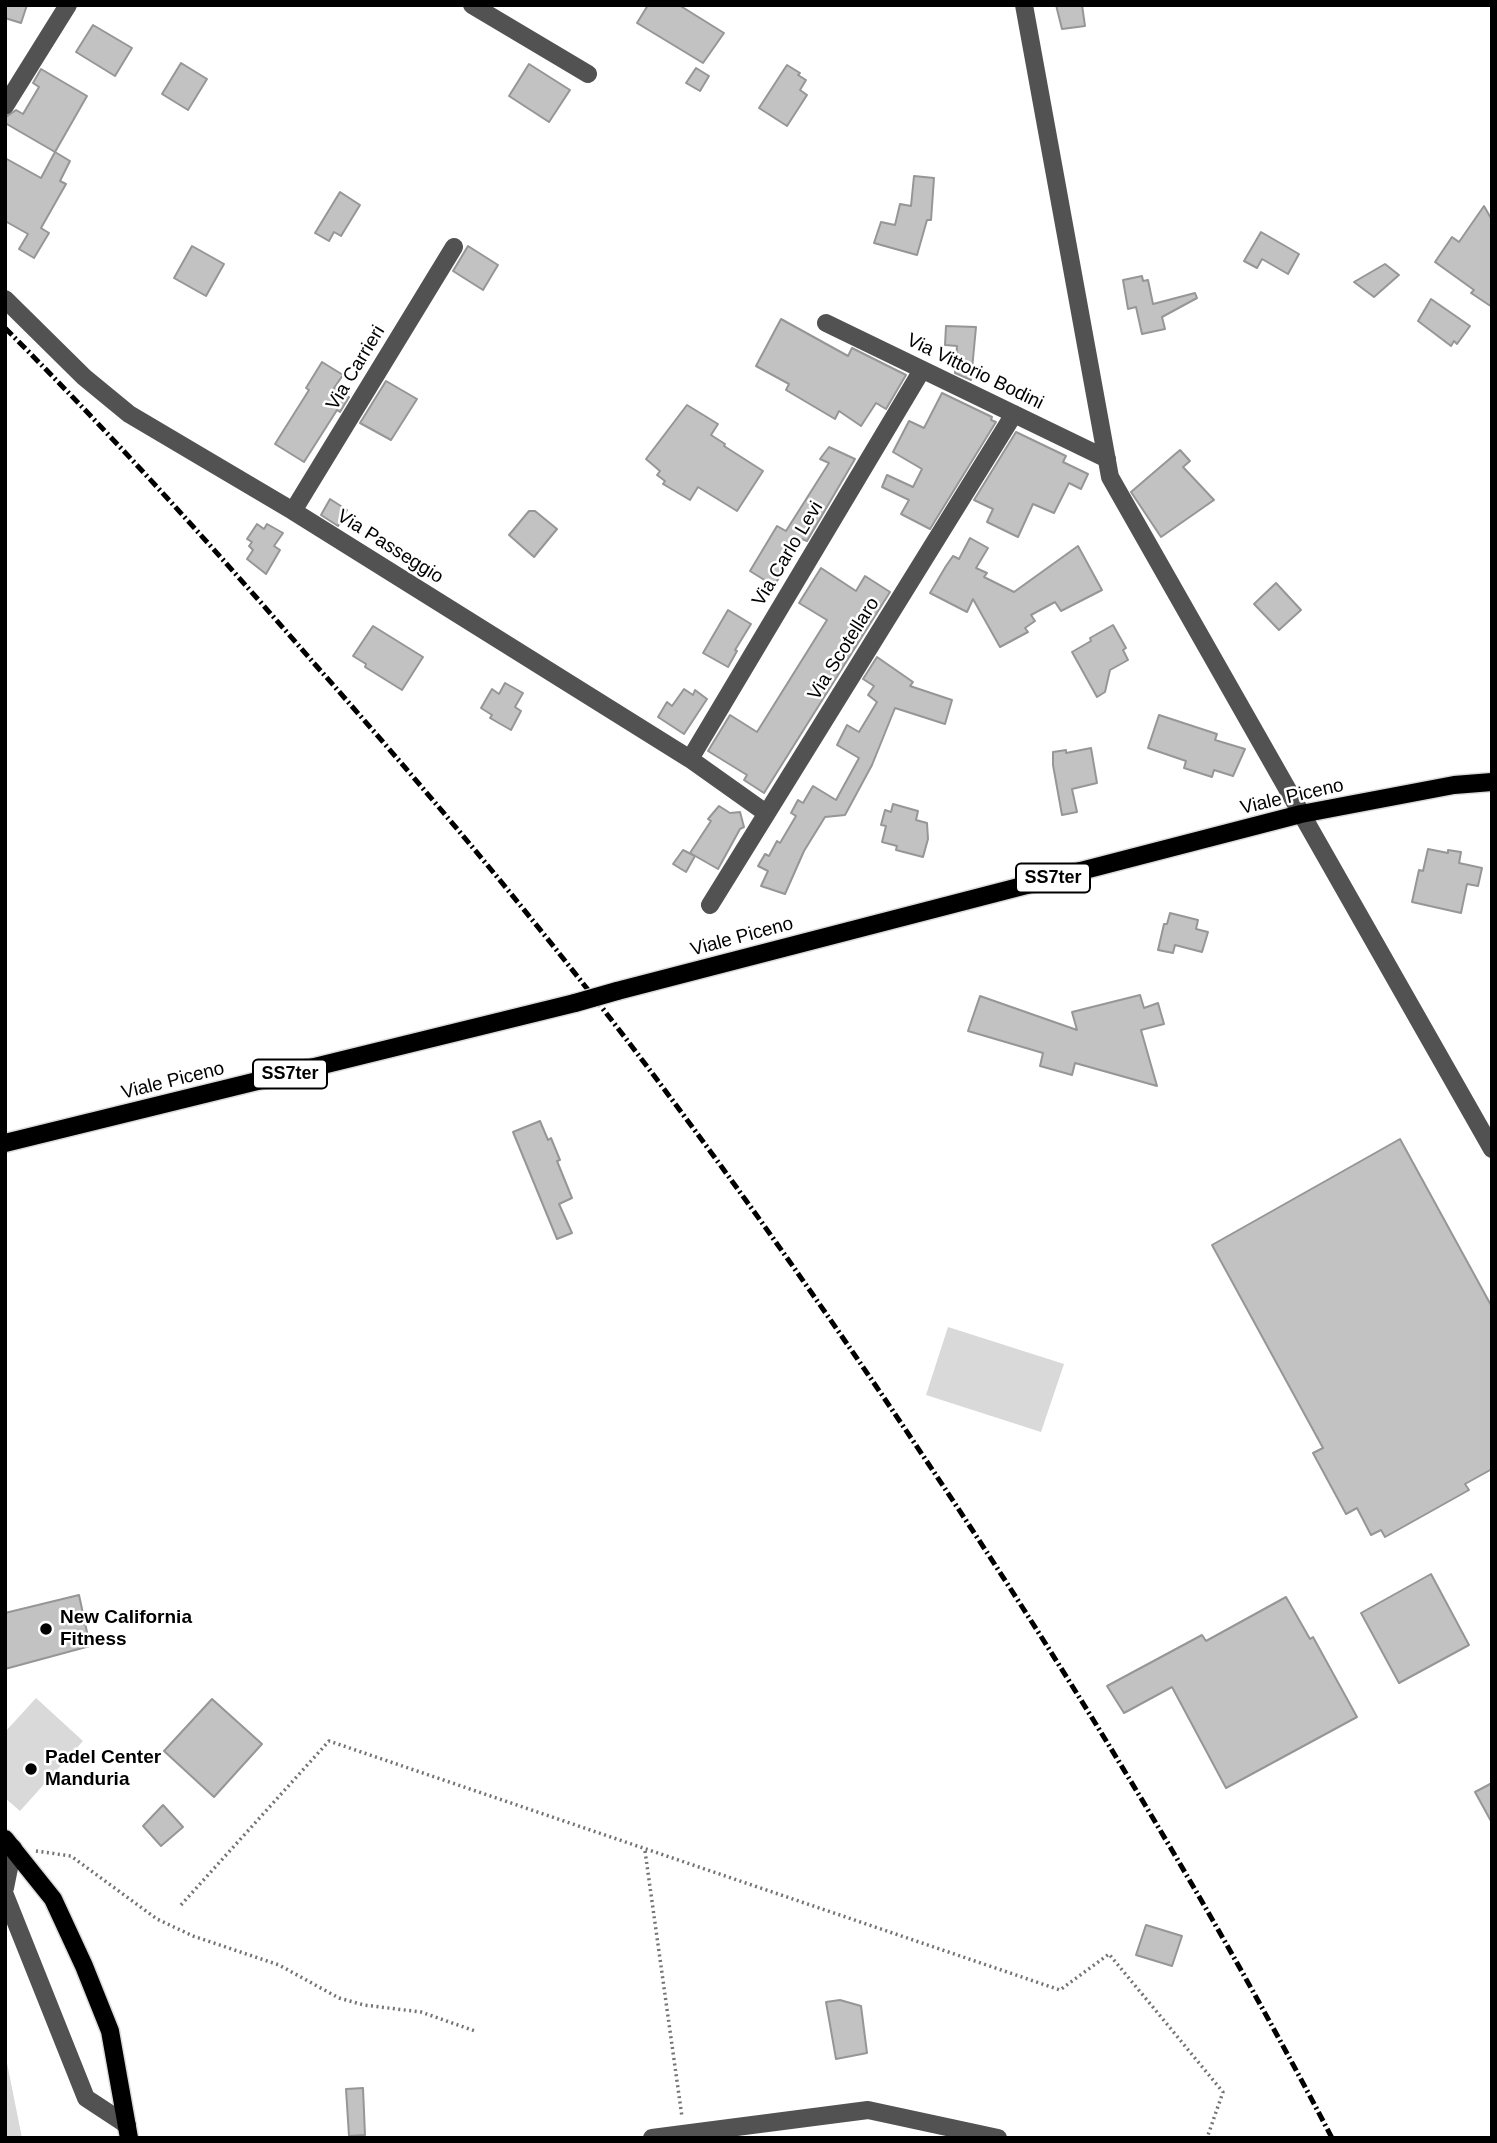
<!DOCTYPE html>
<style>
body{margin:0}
#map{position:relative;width:1497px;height:2143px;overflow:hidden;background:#fff;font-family:Helvetica,sans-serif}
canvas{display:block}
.frame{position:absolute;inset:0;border:7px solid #000;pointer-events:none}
</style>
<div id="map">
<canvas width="1497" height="2143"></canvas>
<div class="frame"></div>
</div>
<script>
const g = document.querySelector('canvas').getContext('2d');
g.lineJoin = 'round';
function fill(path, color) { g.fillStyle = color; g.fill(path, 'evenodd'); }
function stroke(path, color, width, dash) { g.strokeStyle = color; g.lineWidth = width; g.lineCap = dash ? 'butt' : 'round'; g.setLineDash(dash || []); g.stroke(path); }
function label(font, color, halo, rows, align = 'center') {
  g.font = font + ' Helvetica,sans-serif'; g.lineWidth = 5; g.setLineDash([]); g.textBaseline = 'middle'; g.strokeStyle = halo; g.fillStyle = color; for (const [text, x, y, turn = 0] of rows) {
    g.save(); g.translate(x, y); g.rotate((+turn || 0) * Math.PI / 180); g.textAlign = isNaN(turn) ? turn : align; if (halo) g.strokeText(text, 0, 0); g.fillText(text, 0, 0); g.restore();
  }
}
const green = new Path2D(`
 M 948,1327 L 1064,1364 L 1041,1432 L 926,1395 Z
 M 36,1698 L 83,1741 L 20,1811 L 5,1798 L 5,1732 Z
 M 5,2053 L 22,2138 L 6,2138 Z`);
const building = new Path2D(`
 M 5,5 L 27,5 L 21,23 L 5,18 Z
 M 648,5 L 679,5 L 724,33 L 703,63 L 637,23 Z
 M 1056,5 L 1082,5 L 1085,26 L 1062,29 Z
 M 93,25 L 132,48 L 115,76 L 76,52 Z
 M 181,63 L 207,79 L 188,110 L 162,94 Z
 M 529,64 L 570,90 L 549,122 L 509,96 Z
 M 787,65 L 800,73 L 798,75 L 806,80 L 800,90 L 807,95 L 787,126 L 759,108 Z
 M 696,68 L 709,76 L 700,91 L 686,83 Z
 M 41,69 L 87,96 L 55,152 L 5,123 L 6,117 L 16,110 L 23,114 L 39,87 L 33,83 Z
 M 55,152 L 70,161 L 60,181 L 66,184 L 41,228 L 49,233 L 34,258 L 19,249 L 28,234 L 5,221 L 5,158 L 41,178 Z
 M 914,176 L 934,178 L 931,220 L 927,220 L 917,255 L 874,243 L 881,222 L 895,225 L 900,204 L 911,206 Z
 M 340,192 L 360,205 L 341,236 L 334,232 L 329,241 L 315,233 Z
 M 1484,206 L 1492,220 L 1492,307 L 1471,293 L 1474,290 L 1435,262 L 1452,237 L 1459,242 Z
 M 1261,232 L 1299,254 L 1288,274 L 1262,259 L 1257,268 L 1244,261 Z
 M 192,246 L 224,264 L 206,296 L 174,278 Z
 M 468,246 L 498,265 L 483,290 L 453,271 Z
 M 1385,264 L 1399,275 L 1374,297 L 1354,282 Z
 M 1142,276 L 1143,281 L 1148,280 L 1153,304 L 1195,293 L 1197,298 L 1162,317 L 1165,329 L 1142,334 L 1136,307 L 1128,309 L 1123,280 Z
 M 1431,299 L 1470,326 L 1457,344 L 1454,341 L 1451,346 L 1418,321 Z
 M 781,319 L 848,356 L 852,348 L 906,375 L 886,409 L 876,403 L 861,426 L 839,411 L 835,419 L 786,390 L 789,384 L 756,366 Z
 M 946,326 L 976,327 L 971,380 L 955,373 L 957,346 L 945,345 Z
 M 322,362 L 343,375 L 334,388 L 349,397 L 340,412 L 337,410 L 304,462 L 275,444 L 309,390 L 306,388 Z
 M 386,381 L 417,399 L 391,440 L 360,423 Z
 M 942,393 L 992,417 L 991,420 L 996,422 L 930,529 L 901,514 L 909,500 L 882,487 L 887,475 L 913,487 L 922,469 L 893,452 L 909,421 L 924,428 Z
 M 687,405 L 718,424 L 711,435 L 725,444 L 724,446 L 763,471 L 737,511 L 698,487 L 690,500 L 663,484 L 665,481 L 657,475 L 660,471 L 646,459 Z
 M 1016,432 L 1066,456 L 1063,462 L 1088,474 L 1081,489 L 1069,483 L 1054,513 L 1033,504 L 1018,537 L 987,522 L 993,509 L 974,500 Z
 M 829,447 L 855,459 L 807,541 L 802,539 L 774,586 L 750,571 L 777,526 L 786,531 L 829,463 L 820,459 Z
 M 1180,450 L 1190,461 L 1183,467 L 1214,500 L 1161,537 L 1131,492 Z
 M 330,499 L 347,510 L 338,526 L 321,515 Z
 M 529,511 L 535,511 L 557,529 L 534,557 L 509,535 Z
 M 257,524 L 264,529 L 267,524 L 283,533 L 274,546 L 280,550 L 266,574 L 247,559 L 253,550 L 249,546 L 252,542 L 247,539 Z
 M 970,538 L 988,548 L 976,568 L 987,573 L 984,577 L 1014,592 L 1078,546 L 1102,590 L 1061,611 L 1055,602 L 1031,615 L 1035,621 L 1025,628 L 1028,632 L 1000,647 L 973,599 L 967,612 L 930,593 L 946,566 L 953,556 L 959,559 Z
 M 821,568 L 856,591 L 865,576 L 890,592 L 764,793 L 744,780 L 747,775 L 708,751 L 730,715 L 757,732 L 827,620 L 799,603 Z
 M 1276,583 L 1301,610 L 1279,630 L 1254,604 Z
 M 728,610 L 751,624 L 735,650 L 737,651 L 728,667 L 703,653 Z
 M 1113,625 L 1126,648 L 1123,650 L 1128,660 L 1110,670 L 1105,692 L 1097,697 L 1072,652 L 1091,641 L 1090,638 Z
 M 373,626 L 423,657 L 402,690 L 365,667 L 366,664 L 353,656 Z
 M 877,657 L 913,682 L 910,686 L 952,700 L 945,724 L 895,708 L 872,765 L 845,815 L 825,817 L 804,851 L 785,894 L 761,886 L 768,871 L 758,866 L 765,854 L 769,856 L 777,841 L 780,843 L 796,816 L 791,813 L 798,800 L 803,803 L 813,786 L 836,800 L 859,758 L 837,745 L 847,725 L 859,732 L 877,702 L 868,695 L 874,686 L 863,679 Z
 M 505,683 L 523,693 L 515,707 L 521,711 L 511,730 L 490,718 L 492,715 L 481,708 L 492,689 L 499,694 Z
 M 684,689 L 693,695 L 695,690 L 707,699 L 684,734 L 658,717 L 667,702 L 672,706 Z
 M 1159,715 L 1217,734 L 1215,740 L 1245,749 L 1233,776 L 1214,770 L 1212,777 L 1184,768 L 1186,761 L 1148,748 Z
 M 1091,748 L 1097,783 L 1072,789 L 1077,812 L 1062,815 L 1053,765 L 1053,752 L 1066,750 L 1066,753 Z
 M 893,804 L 918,811 L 916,820 L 927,823 L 928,839 L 923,857 L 896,850 L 897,846 L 882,842 L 886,826 L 881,825 L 885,810 L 891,812 Z
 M 719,806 L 730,813 L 740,812 L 744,827 L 740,829 L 718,869 L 690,853 L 711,821 L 708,819 Z
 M 1428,849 L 1448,853 L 1448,850 L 1461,852 L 1459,863 L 1482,868 L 1478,886 L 1467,884 L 1461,913 L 1412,902 L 1419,870 L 1423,871 Z
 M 683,850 L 695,856 L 686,872 L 673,864 Z
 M 1170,913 L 1198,920 L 1196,929 L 1208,932 L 1202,952 L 1175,945 L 1173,953 L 1158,950 L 1164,924 L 1167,924 Z
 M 1140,995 L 1144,1008 L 1158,1003 L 1164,1024 L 1141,1030 L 1157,1086 L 1075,1063 L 1072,1075 L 1040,1066 L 1043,1053 L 968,1031 L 980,996 L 1077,1030 L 1072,1012 Z
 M 540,1121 L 548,1140 L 551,1138 L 560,1160 L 557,1161 L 572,1198 L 559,1204 L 572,1233 L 557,1239 L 513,1132 Z
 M 1400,1139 L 1492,1307 L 1492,1469 L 1465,1484 L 1469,1490 L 1385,1537 L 1381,1530 L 1371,1535 L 1357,1508 L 1346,1514 L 1313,1453 L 1323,1448 L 1212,1245 Z
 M 1431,1574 L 1469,1645 L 1399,1683 L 1361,1613 Z
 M 79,1595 L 90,1646 L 5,1669 L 5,1613 Z
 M 1286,1597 L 1310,1639 L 1313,1637 L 1357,1717 L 1226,1788 L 1172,1687 L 1124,1713 L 1107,1686 L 1202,1635 L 1206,1641 Z
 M 212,1699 L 262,1744 L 214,1797 L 164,1751 Z
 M 1492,1783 L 1492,1823 L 1475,1792 Z
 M 163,1805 L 183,1827 L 161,1846 L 143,1826 Z
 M 1146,1925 L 1182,1936 L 1172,1966 L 1136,1955 Z
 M 840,2000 L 861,2006 L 867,2053 L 836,2059 L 826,2002 Z
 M 363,2088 L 365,2135 L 349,2136 L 346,2089 Z`);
const path = new Path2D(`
 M 36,1851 L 71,1856 L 157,1919 L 193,1936 L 279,1965 L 339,1998 L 364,2005 L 421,2012 L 475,2031
 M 645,1851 L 682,2117
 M 181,1905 L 329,1741 L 1060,1990 L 1109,1954 L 1223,2092 L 1207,2138`);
const minor = new Path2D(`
 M 472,5 L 588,74
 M 1024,5 L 1110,477 L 1492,1149
 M 5,106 L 68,5
 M 5,299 L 84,377 L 129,414 L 293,511 L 690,759 L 766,813
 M 826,323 L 1107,459
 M 293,511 L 454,247
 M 690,759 L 922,370
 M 710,905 L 1014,414
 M 5,1888 L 13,1848
 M 5,1895 L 86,2098 L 127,2125
 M 652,2138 L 868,2110 L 998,2138`);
const major = new Path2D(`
 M 617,991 L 1301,814 L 1454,785 L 1492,782
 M 5,1143 L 575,1003
 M 5,1839 L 53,1899 L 84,1966 L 110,2031 L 129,2138`);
const rail = new Path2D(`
 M 5,328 C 112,435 213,547 312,661 C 422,785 529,912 630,1044 C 749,1200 861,1361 969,1525 C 1099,1723 1222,1927 1332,2138`);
const majorBridge = new Path2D(`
 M 575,1003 L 617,991`);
const markers = [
 [46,1629,7,"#000"],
 [31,1769,7,"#000"]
];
const shields = [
 [1053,878,74],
 [290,1074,74]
];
const shieldNames = [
 ["SS7ter",1053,878],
 ["SS7ter",290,1074]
];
const streetNames = [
 ["Via Carrieri",356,368,-59],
 ["Via Vittorio Bodini",975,372,26],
 ["Via Passeggio",390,547,32],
 ["Via Carlo Levi",788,554,-59],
 ["Via Scotellaro",844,649,-58],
 ["Viale Piceno",1292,797,-13],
 ["Viale Piceno",742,937,-15],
 ["Viale Piceno",173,1081,-14]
];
const poiNames = [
 ["New California",60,1618],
 ["Fitness",60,1640],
 ["Padel Center",45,1758],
 ["Manduria",45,1780]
];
fill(green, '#d9d9d9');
fill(building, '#c2c2c2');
stroke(building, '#969696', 2);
stroke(major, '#dbdbdb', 21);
stroke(path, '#747474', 3.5, [2, 3.5]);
stroke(minor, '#525252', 18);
stroke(major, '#000', 18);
stroke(rail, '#000', 5, [10, 3.5, 2, 3.5]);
stroke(majorBridge, '#dbdbdb', 21, []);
stroke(majorBridge, '#000', 18);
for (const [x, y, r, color] of markers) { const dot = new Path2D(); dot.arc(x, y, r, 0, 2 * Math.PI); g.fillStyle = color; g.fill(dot); stroke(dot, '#fff', 2.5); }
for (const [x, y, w] of shields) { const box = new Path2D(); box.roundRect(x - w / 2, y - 14.5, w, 29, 5); g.fillStyle = '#fff'; g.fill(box); stroke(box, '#000', 2); }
label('bold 18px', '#000', null, shieldNames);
label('19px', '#000', '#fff', streetNames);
label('bold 19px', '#000', '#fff', poiNames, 'left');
</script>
